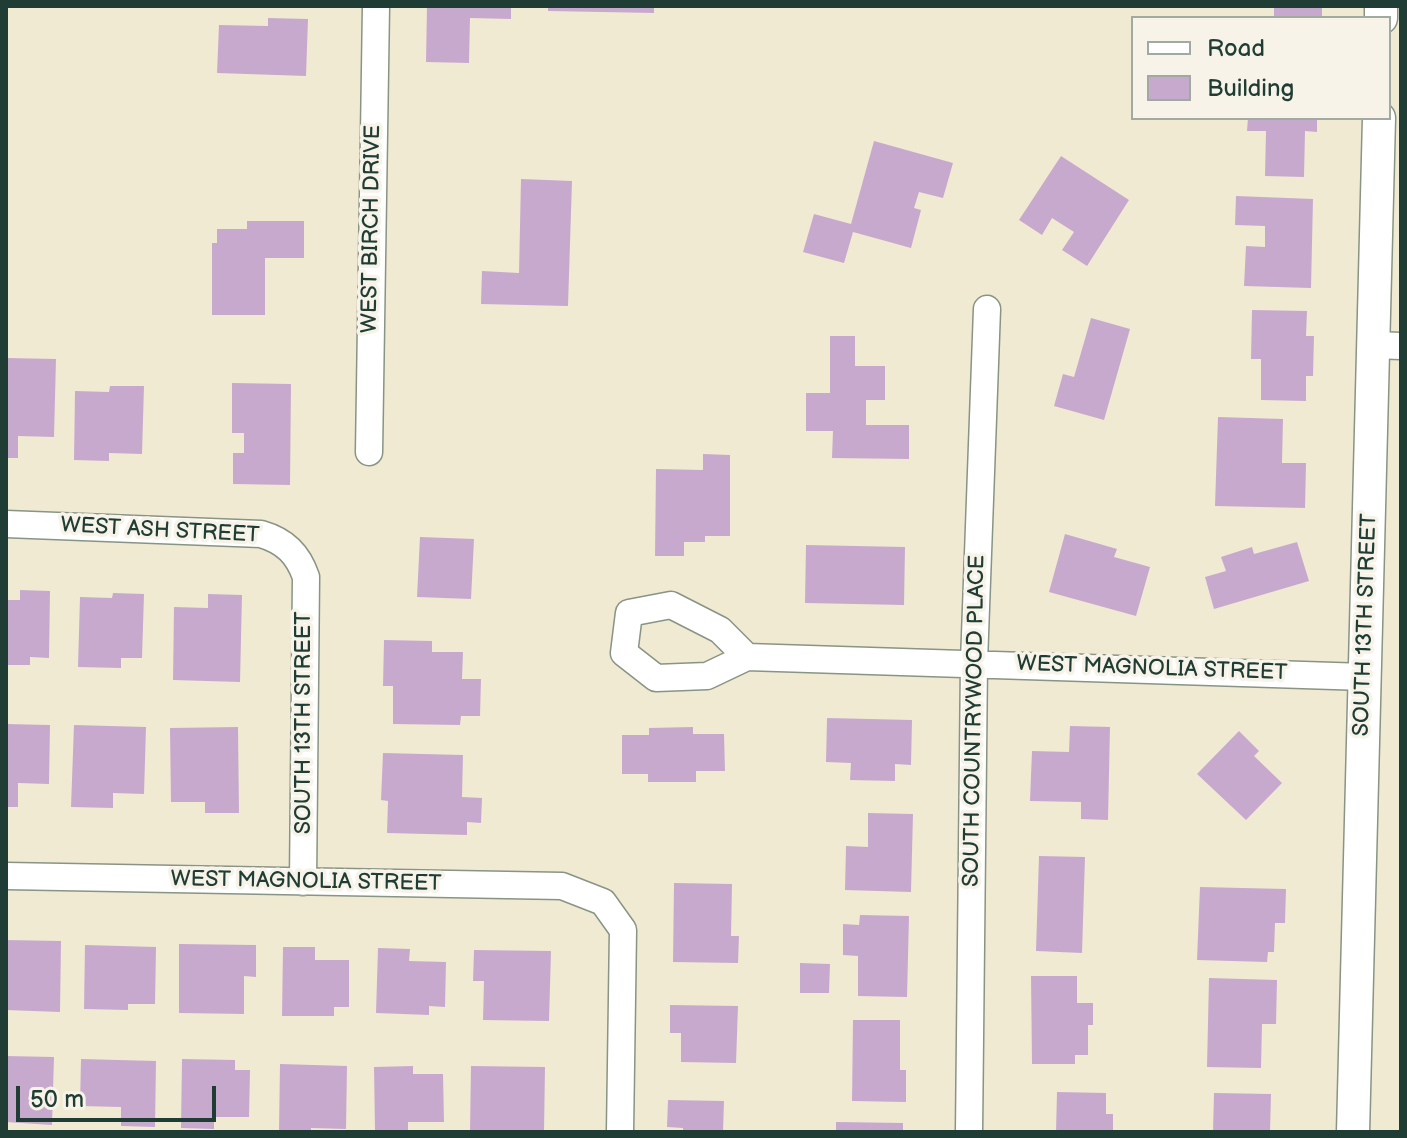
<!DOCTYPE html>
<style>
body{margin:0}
#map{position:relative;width:1407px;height:1138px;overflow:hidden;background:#f0ead3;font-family:"Balsamiq Sans",sans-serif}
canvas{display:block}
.frame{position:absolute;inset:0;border:8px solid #1f3d34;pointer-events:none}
.legend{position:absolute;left:1131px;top:16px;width:260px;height:104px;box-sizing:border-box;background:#f7f3e8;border:2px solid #a1aaa0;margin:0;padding:10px 14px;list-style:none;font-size:24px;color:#1f3d34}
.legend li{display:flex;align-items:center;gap:16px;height:40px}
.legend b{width:40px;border:2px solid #a1aaa0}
.scale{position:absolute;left:16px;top:1086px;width:200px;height:36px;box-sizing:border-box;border:4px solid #1f3d34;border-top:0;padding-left:10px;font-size:24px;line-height:28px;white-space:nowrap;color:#1f3d34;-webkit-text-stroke:6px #f7f3e8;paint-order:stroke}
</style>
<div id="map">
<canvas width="1407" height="1138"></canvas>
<div class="frame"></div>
<ul class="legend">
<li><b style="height:10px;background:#fff"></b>Road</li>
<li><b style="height:22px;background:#c8a9ce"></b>Building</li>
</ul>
<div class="scale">50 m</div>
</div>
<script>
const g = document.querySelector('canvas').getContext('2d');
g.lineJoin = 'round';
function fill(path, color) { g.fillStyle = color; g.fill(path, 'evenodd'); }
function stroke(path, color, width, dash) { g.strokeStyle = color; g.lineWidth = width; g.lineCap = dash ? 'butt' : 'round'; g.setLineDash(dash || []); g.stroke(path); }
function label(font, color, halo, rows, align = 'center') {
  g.font = font + ' "Balsamiq Sans",sans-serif'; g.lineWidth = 7; g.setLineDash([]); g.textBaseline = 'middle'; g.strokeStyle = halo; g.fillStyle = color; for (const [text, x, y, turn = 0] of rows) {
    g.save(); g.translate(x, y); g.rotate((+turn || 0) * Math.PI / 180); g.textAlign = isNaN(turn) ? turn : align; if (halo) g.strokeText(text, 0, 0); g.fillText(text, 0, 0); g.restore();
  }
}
const building = new Path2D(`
 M 427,6 L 511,6 L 511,19 L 470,18 L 469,63 L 426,62 Z
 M 548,6 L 654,6 L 654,13 L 548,11 Z
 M 1274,6 L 1322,6 L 1322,18 L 1274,18 Z
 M 268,18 L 308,19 L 306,76 L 217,73 L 219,25 L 268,26 Z
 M 1248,118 L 1317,118 L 1317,132 L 1305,131 L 1304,177 L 1265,176 L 1266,131 L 1247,131 Z
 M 874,141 L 953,163 L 943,198 L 919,192 L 914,208 L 921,210 L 911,248 L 853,232 L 844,263 L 803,252 L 814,214 L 851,224 Z
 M 1061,156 L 1129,200 L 1087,266 L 1062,250 L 1074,232 L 1052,218 L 1042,235 L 1019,220 Z
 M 521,179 L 572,181 L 568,306 L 481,304 L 482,271 L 519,273 Z
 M 1236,196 L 1313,199 L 1311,288 L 1244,286 L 1246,246 L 1265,247 L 1265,226 L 1235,225 Z
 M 247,221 L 304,221 L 304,258 L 265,258 L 265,315 L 212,315 L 212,243 L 217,243 L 217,229 L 247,229 Z
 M 1252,310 L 1307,311 L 1306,336 L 1314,336 L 1313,376 L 1306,376 L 1306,401 L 1261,400 L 1261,359 L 1251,359 Z
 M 1091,318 L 1130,329 L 1104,420 L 1054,406 L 1063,374 L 1074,377 Z
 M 830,336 L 855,336 L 855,366 L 885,366 L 885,400 L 866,400 L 866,425 L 909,425 L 909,459 L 832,458 L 833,431 L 806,431 L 806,393 L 830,393 Z
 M 7,358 L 56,359 L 54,437 L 18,436 L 18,458 L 6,458 Z
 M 232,383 L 291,384 L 290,485 L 233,484 L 233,453 L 244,453 L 244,433 L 232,433 Z
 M 110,386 L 144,386 L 142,454 L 109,453 L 109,461 L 74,460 L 75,391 L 109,392 Z
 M 1218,417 L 1283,419 L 1282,463 L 1306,463 L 1305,508 L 1215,506 Z
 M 703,454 L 730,455 L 730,536 L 705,536 L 705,542 L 684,542 L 684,556 L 655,556 L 656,469 L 703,470 Z
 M 1065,534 L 1117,549 L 1114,557 L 1150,567 L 1136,616 L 1049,592 Z
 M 420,537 L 474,539 L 471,599 L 417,597 Z
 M 1297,542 L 1309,581 L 1214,609 L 1205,577 L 1226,571 L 1221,557 L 1252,547 L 1254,554 Z
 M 806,545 L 905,547 L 904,605 L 805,603 Z
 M 20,590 L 50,591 L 49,658 L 30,657 L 30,665 L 6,665 L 6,600 L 20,600 Z
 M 113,593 L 144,594 L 142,658 L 121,658 L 121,668 L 78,667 L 80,597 L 112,598 Z
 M 208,594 L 242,595 L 240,682 L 173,680 L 174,607 L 208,608 Z
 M 384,640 L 432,641 L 432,652 L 463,652 L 462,679 L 481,679 L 480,716 L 461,716 L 460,725 L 393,724 L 393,686 L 383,686 Z
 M 827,718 L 912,720 L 911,765 L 895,764 L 895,781 L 850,780 L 851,763 L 826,762 Z
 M 6,724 L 50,725 L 49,784 L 18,783 L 18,807 L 6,807 Z
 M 74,725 L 146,727 L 144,794 L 113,793 L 113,808 L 71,807 Z
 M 1070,726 L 1110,727 L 1108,820 L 1081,819 L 1081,802 L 1030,801 L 1032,751 L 1069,752 Z
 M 238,727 L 239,813 L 205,813 L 205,802 L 171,802 L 170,728 Z
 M 693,727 L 693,734 L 724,734 L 725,771 L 696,771 L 696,782 L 648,782 L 648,774 L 622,774 L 622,735 L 649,735 L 649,728 Z
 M 1239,731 L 1259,751 L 1254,756 L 1282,783 L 1246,820 L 1197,774 Z
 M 383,753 L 463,755 L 462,797 L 482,798 L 481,823 L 467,822 L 467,835 L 387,833 L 388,801 L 381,800 Z
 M 868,813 L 913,814 L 911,892 L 845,890 L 846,846 L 868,847 Z
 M 1039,856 L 1085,857 L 1082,953 L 1036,951 Z
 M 674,883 L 732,884 L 731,936 L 739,936 L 738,963 L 673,962 Z
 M 1200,887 L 1286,889 L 1285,923 L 1275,923 L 1274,952 L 1268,952 L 1267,962 L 1197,960 Z
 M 860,915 L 909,916 L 907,997 L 858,996 L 858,956 L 843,955 L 843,924 L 859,925 Z
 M 6,940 L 61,941 L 60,1012 L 6,1010 Z
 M 179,944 L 256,945 L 256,977 L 244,976 L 244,1014 L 179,1013 Z
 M 85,945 L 156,947 L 155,1004 L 128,1004 L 128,1010 L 84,1009 Z
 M 283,947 L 315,947 L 315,960 L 349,960 L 349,1007 L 334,1007 L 334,1016 L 282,1016 Z
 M 378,948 L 410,949 L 409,961 L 446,962 L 445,1007 L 429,1006 L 429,1015 L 376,1013 Z
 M 474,950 L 551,951 L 549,1021 L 483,1020 L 484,981 L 473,981 Z
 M 800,963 L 830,964 L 829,993 L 800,993 Z
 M 1031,976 L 1077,976 L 1077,1003 L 1093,1003 L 1093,1025 L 1088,1025 L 1088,1055 L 1075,1055 L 1075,1064 L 1032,1064 Z
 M 1209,978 L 1277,980 L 1276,1024 L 1262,1024 L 1261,1068 L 1207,1067 Z
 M 670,1005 L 738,1006 L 736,1063 L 681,1062 L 681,1033 L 670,1033 Z
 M 853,1020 L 900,1020 L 900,1070 L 906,1070 L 906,1102 L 852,1101 Z
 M 6,1056 L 54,1057 L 52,1125 L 6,1122 Z
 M 81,1059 L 156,1061 L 155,1127 L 121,1126 L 121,1107 L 80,1106 Z
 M 182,1059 L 235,1060 L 235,1070 L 250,1070 L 249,1117 L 214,1117 L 214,1129 L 181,1128 Z
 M 280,1064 L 347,1066 L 346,1129 L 311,1128 L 311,1132 L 279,1131 Z
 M 413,1066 L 413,1074 L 443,1074 L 444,1122 L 408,1122 L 408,1132 L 375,1132 L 374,1067 Z
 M 471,1066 L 545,1067 L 544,1132 L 470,1132 Z
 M 1057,1092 L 1106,1093 L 1106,1114 L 1113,1114 L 1113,1132 L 1056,1132 Z
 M 1214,1093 L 1271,1094 L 1270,1132 L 1213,1132 Z
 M 668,1100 L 724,1101 L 723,1132 L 683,1132 L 683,1128 L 667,1127 Z
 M 836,1122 L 903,1123 L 903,1132 L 836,1132 Z`);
const minor = new Path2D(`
 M 1373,345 L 1401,346
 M 369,452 L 376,6
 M 6,524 L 261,534 C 285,541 298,554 306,577 L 303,882
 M 747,657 L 720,630 L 671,605 L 629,613 L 624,653 L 656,678 L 707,676 L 747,657 L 1365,677
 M 6,876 L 562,886 L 603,902 L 623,930 L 620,1132
 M 969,1132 L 974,662 L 987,309`);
const tertiary = new Path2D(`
 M 1381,18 L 1381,6
 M 1353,1132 L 1379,118`);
const streetNames = [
 ["WEST BIRCH DRIVE",372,229,-89],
 ["WEST ASH STREET",160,531,3],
 ["SOUTH 13TH STREET",1366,625,-88],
 ["WEST MAGNOLIA STREET",1152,669,2],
 ["SOUTH COUNTRYWOOD PLACE",975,721,-89],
 ["SOUTH 13TH STREET",304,723,-90],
 ["WEST MAGNOLIA STREET",306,882,1]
];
fill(building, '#c8a9ce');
stroke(minor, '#889484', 29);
stroke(tertiary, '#889484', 35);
stroke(minor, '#fff', 26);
stroke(tertiary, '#fff', 32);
label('22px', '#1f3d34', '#f7f3e8', streetNames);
</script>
